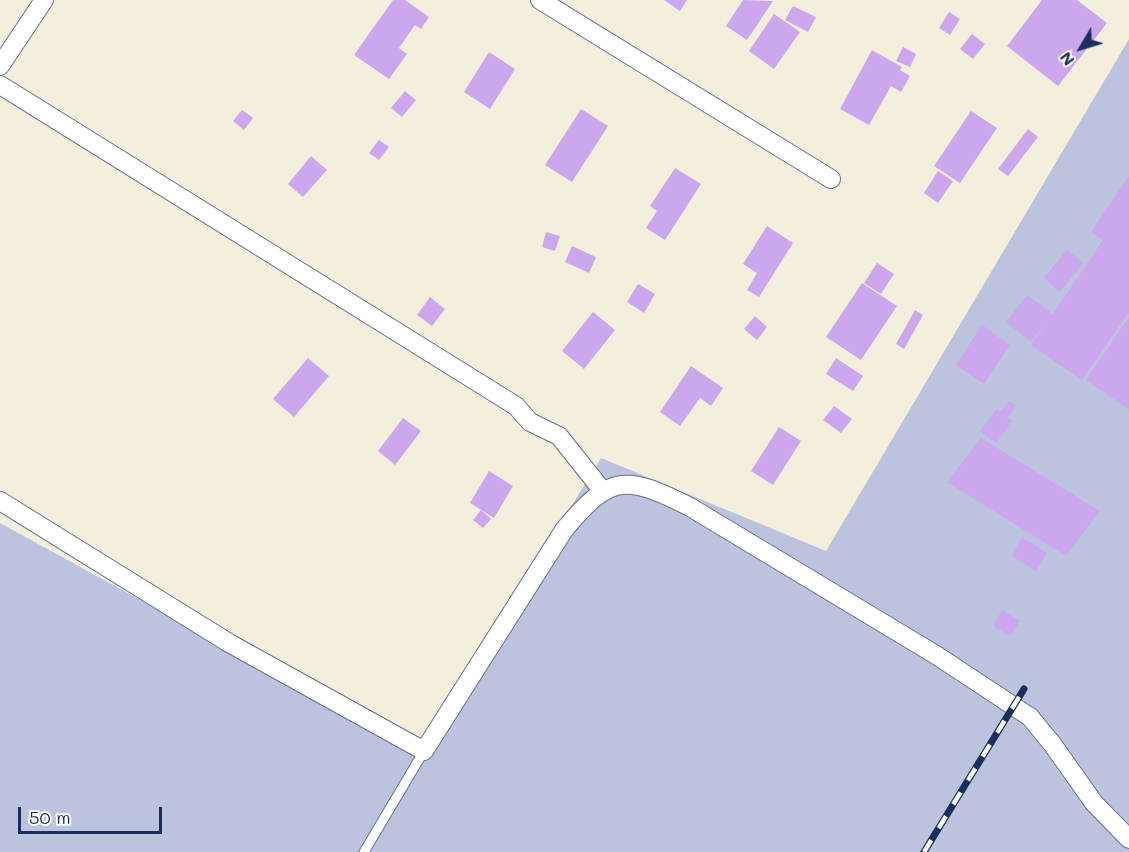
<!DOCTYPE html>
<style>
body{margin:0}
#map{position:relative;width:1129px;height:852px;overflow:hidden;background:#f3efdc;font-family:Mali,sans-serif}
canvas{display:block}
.north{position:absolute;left:1051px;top:18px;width:60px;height:60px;-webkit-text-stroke:4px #fdfcf7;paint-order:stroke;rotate:232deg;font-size:16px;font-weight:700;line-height:24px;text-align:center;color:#1b2f5e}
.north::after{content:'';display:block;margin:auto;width:21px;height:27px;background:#1b2f5e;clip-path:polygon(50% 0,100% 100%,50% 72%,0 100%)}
.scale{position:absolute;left:18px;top:807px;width:144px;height:27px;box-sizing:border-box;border:3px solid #1b2f5e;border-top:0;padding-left:8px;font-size:18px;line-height:21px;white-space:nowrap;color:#1b2f5e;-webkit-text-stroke:4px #fdfcf7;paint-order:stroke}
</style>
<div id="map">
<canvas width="1129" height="852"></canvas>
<div class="north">N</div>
<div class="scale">50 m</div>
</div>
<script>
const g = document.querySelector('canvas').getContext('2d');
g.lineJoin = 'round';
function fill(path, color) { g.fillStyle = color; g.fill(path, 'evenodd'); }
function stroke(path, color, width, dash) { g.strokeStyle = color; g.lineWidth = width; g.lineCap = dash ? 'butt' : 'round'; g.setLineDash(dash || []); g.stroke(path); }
const industrial = new Path2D(`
 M 1129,39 L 1129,852 L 0,852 L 0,523 L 420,753 L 601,458 L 826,551 Z`);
const building = new Path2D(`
 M 393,0 L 405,0 L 429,17 L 421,29 L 415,25 L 399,48 L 407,54 L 389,79 L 354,55 Z
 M 664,0 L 687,0 L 680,11 Z
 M 743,0 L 773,1 L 747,40 L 726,26 Z
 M 1042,0 L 1077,0 L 1107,23 L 1058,86 L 1007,46 Z
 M 793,6 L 816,17 L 808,32 L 785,20 Z
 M 949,12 L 960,19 L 950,35 L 939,28 Z
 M 774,14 L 800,32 L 774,69 L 749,51 Z
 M 972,34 L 985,44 L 973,59 L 960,49 Z
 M 903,47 L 916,54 L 910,67 L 896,61 Z
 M 872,50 L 902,67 L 900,70 L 910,76 L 901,92 L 891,86 L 869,125 L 840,109 Z
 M 489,52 L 515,69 L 490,109 L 464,92 Z
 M 405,91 L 416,100 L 402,117 L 391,108 Z
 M 581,109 L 608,126 L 572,182 L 545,165 Z
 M 242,110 L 253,118 L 244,130 L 233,121 Z
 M 971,111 L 997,128 L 960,183 L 934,166 Z
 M 1028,129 L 1038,137 L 1008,176 L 998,169 Z
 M 379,140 L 389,147 L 379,160 L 369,153 Z
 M 311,156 L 327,170 L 303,197 L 288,184 Z
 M 675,168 L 701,184 L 665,240 L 646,228 L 657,211 L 650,206 Z
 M 938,171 L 953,181 L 938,203 L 924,193 Z
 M 1129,176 L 1129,312 L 1082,380 L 1031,345 L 1047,322 L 1031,342 L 1006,322 L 1027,295 L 1053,314 L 1103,240 L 1091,232 Z
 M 767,226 L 793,243 L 759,297 L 747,290 L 757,273 L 743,264 Z
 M 546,232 L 560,236 L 555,251 L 542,247 Z
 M 572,246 L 596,257 L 589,273 L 565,262 Z
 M 1067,250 L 1083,263 L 1060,292 L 1044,278 Z
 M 877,263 L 894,274 L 881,294 L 864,283 Z
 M 862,283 L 897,306 L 861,360 L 826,337 Z
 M 638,284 L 655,294 L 644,313 L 627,302 Z
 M 430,297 L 445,309 L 432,326 L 417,315 Z
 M 915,310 L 923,315 L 904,349 L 896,344 Z
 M 593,312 L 615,330 L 584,369 L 562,351 Z
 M 755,316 L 767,327 L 757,340 L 744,329 Z
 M 1129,317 L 1129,410 L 1086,380 Z
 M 982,325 L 1010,345 L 984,384 L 956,365 Z
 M 308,358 L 329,376 L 294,417 L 273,399 Z
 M 836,358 L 863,376 L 853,391 L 826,374 Z
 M 691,366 L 723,388 L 711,406 L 700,398 L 680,426 L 660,412 Z
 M 1009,401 L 1016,406 L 1007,418 L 1012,421 L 996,443 L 980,431 L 997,409 L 1001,412 Z
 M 834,406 L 852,419 L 841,433 L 823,420 Z
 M 403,418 L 421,431 L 395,465 L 378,451 Z
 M 779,427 L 801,441 L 773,485 L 751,471 Z
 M 981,438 L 1100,511 L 1066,556 L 947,482 Z
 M 489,471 L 513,486 L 494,518 L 470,503 Z
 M 481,510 L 491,519 L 483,528 L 473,520 Z
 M 1022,537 L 1047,553 L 1036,571 L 1011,556 Z
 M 1002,610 L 1020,621 L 1010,636 L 993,626 Z`);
const service = new Path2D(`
 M 364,852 L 424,751`);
const minor = new Path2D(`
 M 540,0 L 831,179
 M 0,66 L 44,0
 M 0,85 L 516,406 L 530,422 L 559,436 L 602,490
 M 0,501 L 229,643 L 424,751 L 564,530 C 611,473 626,475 690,507 L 936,655 L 1030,717 L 1053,745 L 1094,803 L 1129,839`);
const rail = new Path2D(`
 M 924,852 L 1024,689`);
fill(industrial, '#bcc3de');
fill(building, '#cca7ed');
stroke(service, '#67728a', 11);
stroke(minor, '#67728a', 20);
stroke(service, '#fff', 9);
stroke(minor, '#fff', 18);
stroke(rail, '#1b2f5e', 7);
stroke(rail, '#fdfcf7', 4.5, [14]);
</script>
